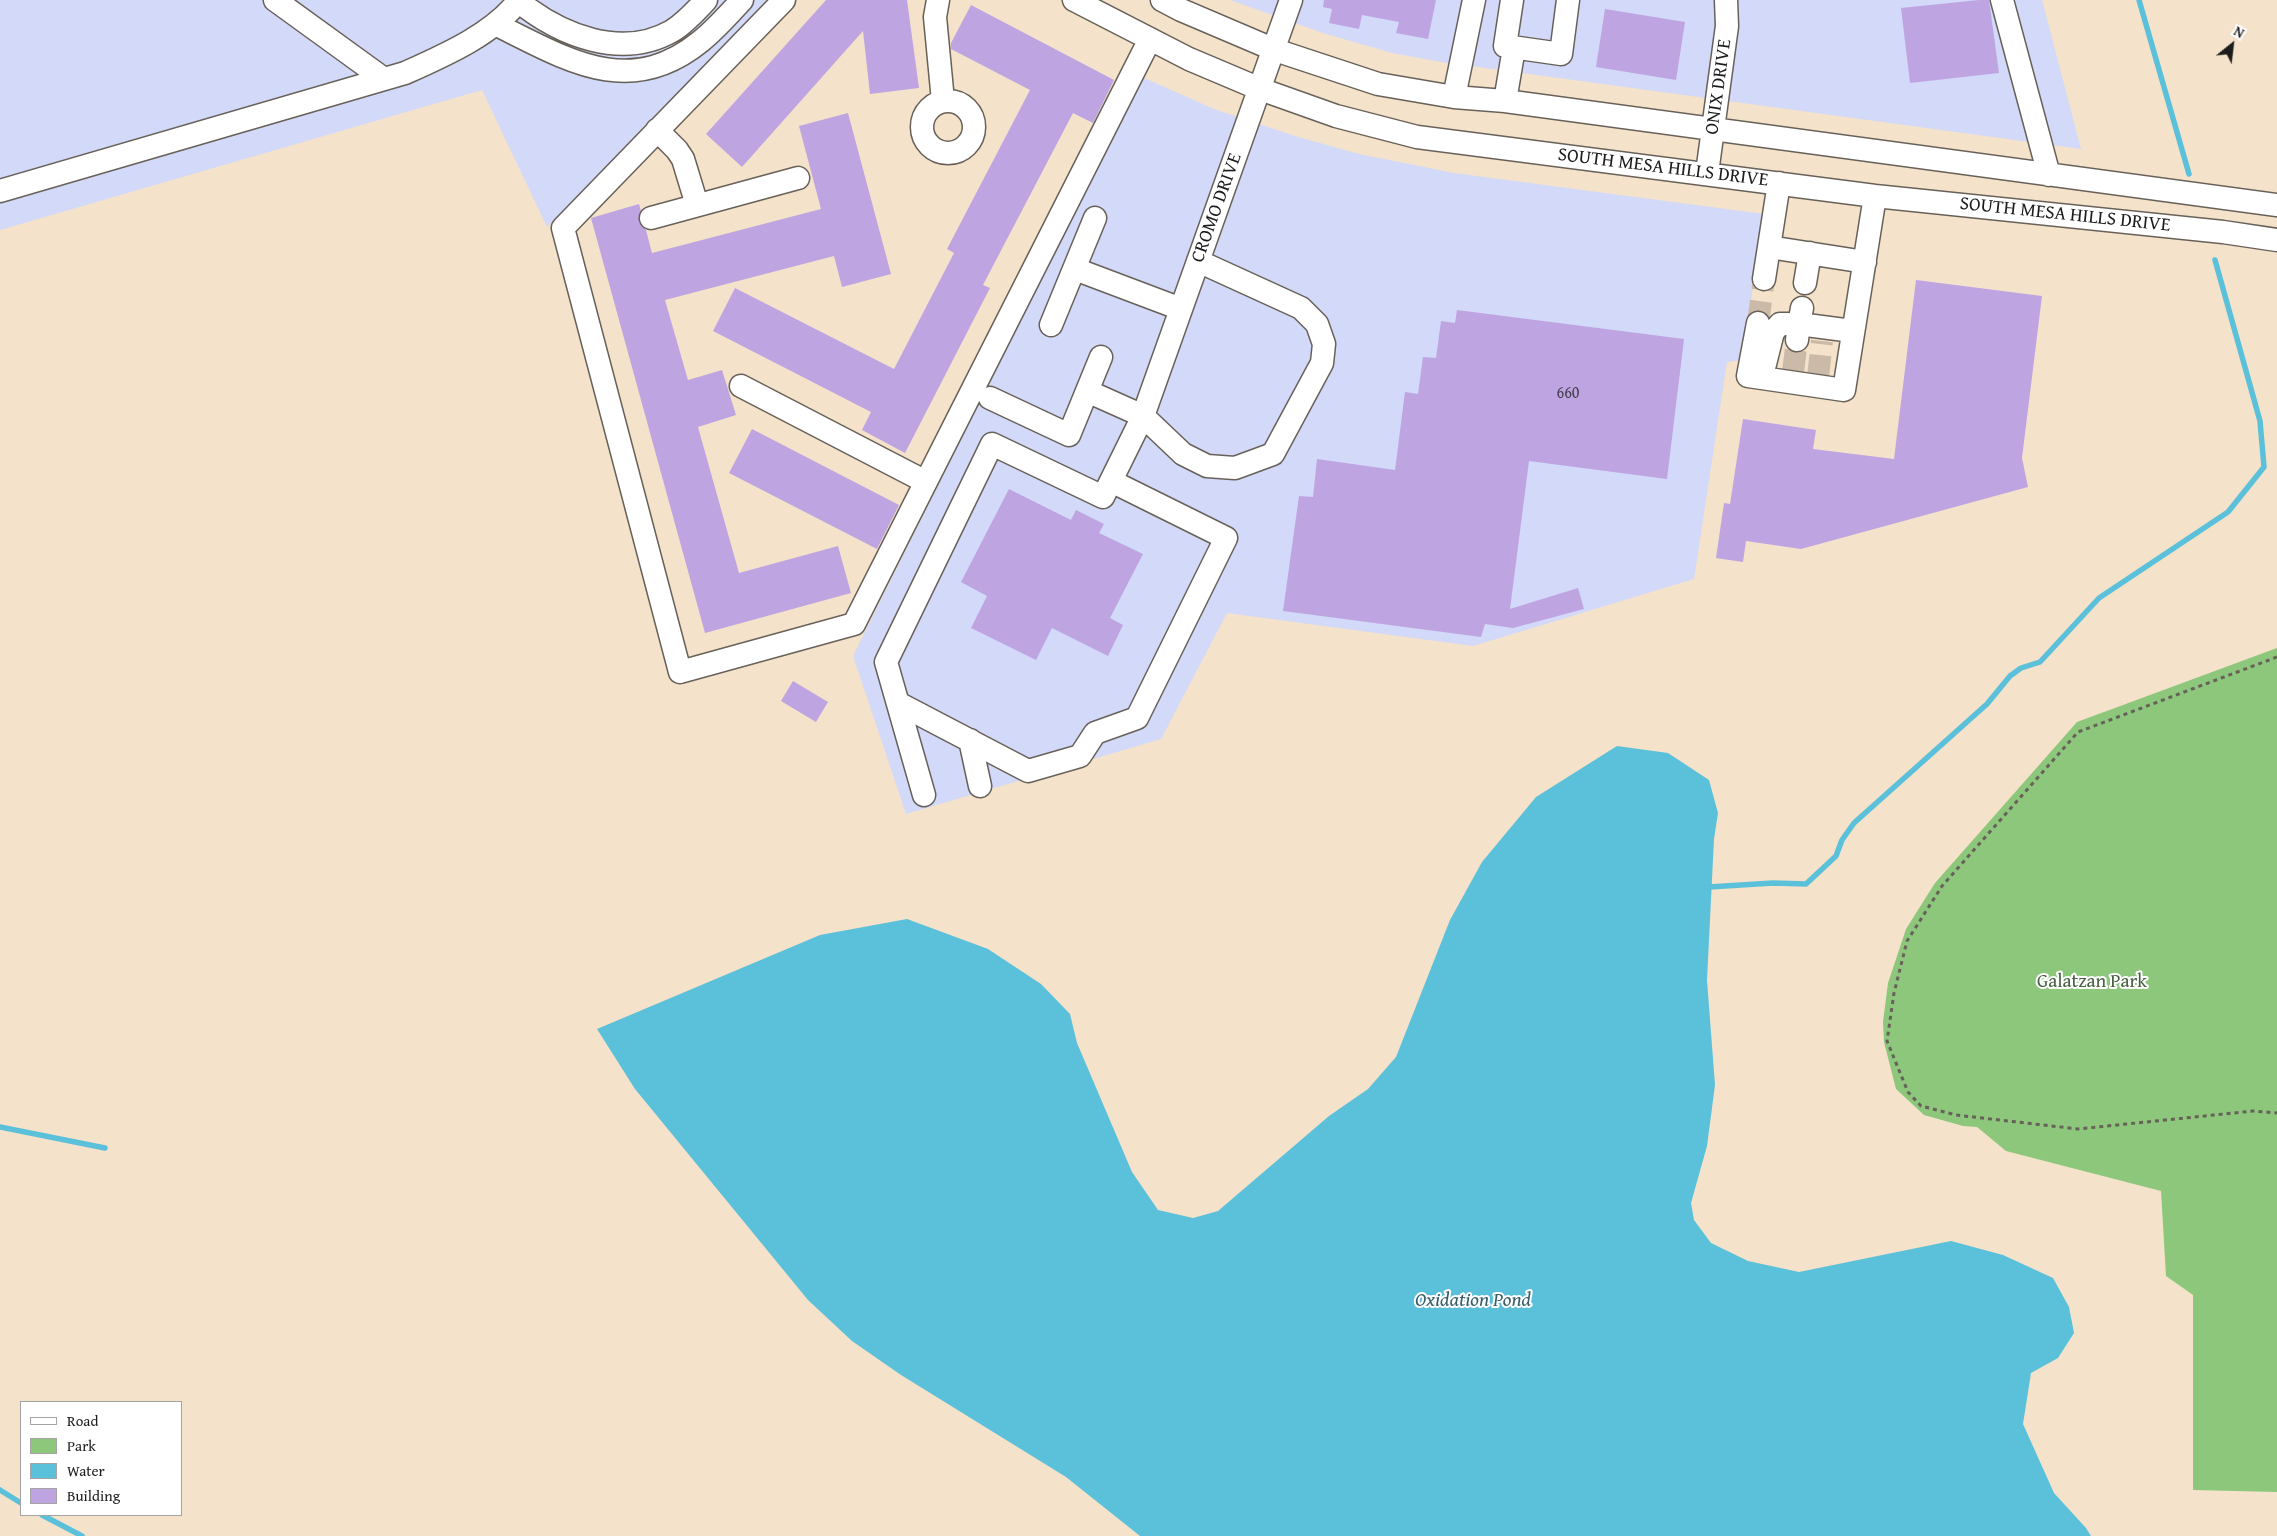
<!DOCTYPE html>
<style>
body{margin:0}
#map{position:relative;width:2277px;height:1536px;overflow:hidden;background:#f5e2ca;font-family:"Gentium Book Plus",serif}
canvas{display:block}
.legend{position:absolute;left:20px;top:1401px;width:162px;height:115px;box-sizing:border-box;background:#fff;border:1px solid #a4a4a4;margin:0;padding:6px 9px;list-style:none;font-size:15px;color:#1c1c1c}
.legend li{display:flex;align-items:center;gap:10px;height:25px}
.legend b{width:25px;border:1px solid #a4a4a4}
.north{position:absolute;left:2207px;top:20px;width:50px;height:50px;-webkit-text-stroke:4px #fff;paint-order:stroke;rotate:29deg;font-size:14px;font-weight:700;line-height:20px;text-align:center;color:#1c1c1c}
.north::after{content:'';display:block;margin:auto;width:18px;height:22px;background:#1c1c1c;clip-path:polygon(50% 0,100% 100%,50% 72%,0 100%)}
</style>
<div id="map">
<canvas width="2277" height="1536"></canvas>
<ul class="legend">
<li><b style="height:6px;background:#fff"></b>Road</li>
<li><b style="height:14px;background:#8cc77c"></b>Park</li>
<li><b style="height:14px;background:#5bc0d9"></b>Water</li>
<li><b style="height:14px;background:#bfa4e2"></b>Building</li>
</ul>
<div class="north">N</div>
</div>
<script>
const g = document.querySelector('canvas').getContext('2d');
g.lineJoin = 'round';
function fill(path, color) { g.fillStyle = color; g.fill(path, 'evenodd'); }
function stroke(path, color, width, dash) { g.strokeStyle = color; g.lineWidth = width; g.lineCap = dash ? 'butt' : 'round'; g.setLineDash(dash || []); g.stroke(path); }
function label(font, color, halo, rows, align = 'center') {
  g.font = font + ' "Gentium Book Plus",serif'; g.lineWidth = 4; g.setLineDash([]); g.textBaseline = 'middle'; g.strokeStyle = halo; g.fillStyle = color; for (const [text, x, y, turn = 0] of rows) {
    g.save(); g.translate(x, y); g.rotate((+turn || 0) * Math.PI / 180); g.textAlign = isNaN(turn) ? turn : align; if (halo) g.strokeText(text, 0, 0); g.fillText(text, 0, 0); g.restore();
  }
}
const built = new Path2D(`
 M 0,0 L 767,0 L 547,227 L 482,90 L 0,230 Z
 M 1230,0 L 2042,0 L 2081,149 L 1441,62 L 1392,53 L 1323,33 Z
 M 1142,77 L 1214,109 L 1295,136 L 1359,154 L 1454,173 L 1764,214 L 1742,360 L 1727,362 L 1694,579 L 1473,646 L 1227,613 L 1161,739 L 906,814 L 853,656 Z`);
const green = new Path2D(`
 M 2277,648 L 2277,1492 L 2193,1490 L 2193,1295 L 2166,1276 L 2161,1191 L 2006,1151 L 1977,1127 L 1963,1126 L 1924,1115 L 1896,1089 L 1884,1042 L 1883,1022 L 1888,983 L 1906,929 L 1935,883 L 2077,722 Z`);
const water = new Path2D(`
 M 1617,746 L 1668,753 L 1709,780 L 1718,813 L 1714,839 L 1707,980 L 1715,1085 L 1707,1146 L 1691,1203 L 1694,1220 L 1711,1243 L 1748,1261 L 1799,1272 L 1951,1241 L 2003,1255 L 2053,1278 L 2069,1307 L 2074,1333 L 2058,1358 L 2031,1373 L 2023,1424 L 2054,1493 L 2086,1528 L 2091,1536 L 1140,1536 L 1066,1477 L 901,1375 L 852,1341 L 808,1300 L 635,1089 L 597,1029 L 820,935 L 907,919 L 988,949 L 1041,984 L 1070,1014 L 1077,1043 L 1132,1172 L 1158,1210 L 1193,1218 L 1218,1211 L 1329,1116 L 1368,1089 L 1396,1057 L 1450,920 L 1482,862 L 1536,797 Z`);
const stream = new Path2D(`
 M 2139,0 L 2189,174
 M 1707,890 L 1709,887 L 1773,883 L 1806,884 L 1836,856 L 1842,840 L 1854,823 L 1987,704 L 2010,676 L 2021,668 L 2040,662 L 2099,598 L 2228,512 L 2264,467 L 2260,421 L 2215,260
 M 0,1127 L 105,1148
 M 0,1490 L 21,1503
 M 42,1515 L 82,1536`);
const building = new Path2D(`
 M 826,0 L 907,0 L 919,88 L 870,94 L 863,31 L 742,167 L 706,134 Z
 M 1324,0 L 1436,0 L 1428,39 L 1396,33 L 1399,22 L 1362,15 L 1359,29 L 1329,23 L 1332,9 L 1323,7 Z
 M 1979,0 L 1989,0 L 1999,73 L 1910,83 L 1901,8 Z
 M 971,5 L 1114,80 L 1093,123 L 1073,113 L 983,285 L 990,288 L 905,453 L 862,430 L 871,412 L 713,331 L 735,288 L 894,369 L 954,253 L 947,249 L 1030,90 L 951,49 L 951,43 Z
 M 1605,9 L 1685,22 L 1676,80 L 1596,67 Z
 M 848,113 L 891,274 L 842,287 L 834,256 L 665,300 L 688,380 L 722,370 L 736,415 L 698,427 L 739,573 L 838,546 L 851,593 L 705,633 L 591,218 L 639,204 L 641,211 L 639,222 L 646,230 L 652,253 L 821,209 L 799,126 Z
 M 1916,280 L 2042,296 L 2022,458 L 2028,487 L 1801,549 L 1746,541 L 1743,562 L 1716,558 L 1724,503 L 1730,504 L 1743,419 L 1816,430 L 1813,449 L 1894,459 Z
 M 1457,310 L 1684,339 L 1667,479 L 1529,461 L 1510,609 L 1578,588 L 1584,609 L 1513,628 L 1485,624 L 1481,637 L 1283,611 L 1299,496 L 1313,497 L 1317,459 L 1395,470 L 1405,392 L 1418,394 L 1423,357 L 1436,358 L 1441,321 L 1455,323 Z
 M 752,429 L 899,505 L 877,549 L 729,473 Z
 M 1009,489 L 1071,520 L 1076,510 L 1104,524 L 1099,533 L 1143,554 L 1110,618 L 1123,625 L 1108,656 L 1052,628 L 1036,660 L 971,628 L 987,596 L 961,582 Z
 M 793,681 L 828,702 L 816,722 L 781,701 Z`);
const minorTunnel = new Path2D(`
 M 1758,323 L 1764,279
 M 1793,372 L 1797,340
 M 1818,377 L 1822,341`);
const path = new Path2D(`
 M 2277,657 L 2078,732 L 1942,886 L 1907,941 L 1894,993 L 1887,1041 L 1908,1092 L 1921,1106 L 1956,1115 L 2078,1129 L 2253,1111 L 2277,1113`);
const minor = new Path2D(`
 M 275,0 L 384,79
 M 784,0 L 563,228 L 680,672 L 854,624 L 1150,39
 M 938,0 L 935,17 L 943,101
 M 1074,0 L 1189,59 L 1260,89 L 1336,116 L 1417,137 L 1875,196 L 2223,232 L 2277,240
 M 1162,0 L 1181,10 L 1275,50 L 1378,84 L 1454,97 L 1505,101 L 2277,205
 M 1512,0 L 1505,46 L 1561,54 L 1568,0
 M 2002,0 L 2049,175
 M 518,1 C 560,35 621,60 672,31 C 685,23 696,11 706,0
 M 495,24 C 566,59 629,100 701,41 C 716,29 729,14 742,0
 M 1454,97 L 1474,0
 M922 127a26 26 0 1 1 52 0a26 26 0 1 1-52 0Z
 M 1505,101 L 1514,48
 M 657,130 L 677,150 L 683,159 L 697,205
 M 1707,173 L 1727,26 L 1726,0
 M 0,191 L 405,73 C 443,56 494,34 519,0
 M 651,218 L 798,178
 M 1769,247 L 1865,262
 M 1075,269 L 1181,309
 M 1764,279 L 1779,183
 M 1805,283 L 1810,253
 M 1802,308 L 1799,324 L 1852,331
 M 1758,323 L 1748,376 L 1844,390 L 1875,196
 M 1051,325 L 1095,218
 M 1765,364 L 1773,332 L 1780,324 L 1799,324 L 1797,340
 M 741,386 L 926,482
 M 1087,391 L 1143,416 L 1183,454 L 1207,466 L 1235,468 L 1273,454 L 1322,363 L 1324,344 L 1317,324 L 1301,308 L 1198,261
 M 990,398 L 1069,435 L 1101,357
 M 898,703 L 1028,771 L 1080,756 L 1095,733 L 1137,718 L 1226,538 L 1111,481
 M 970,740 L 980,786
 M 924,795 L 886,662 L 992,444 L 1103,497 L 1143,416 L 1291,0`);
const numberNames = [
 ["660",1568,394]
];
const streetNames = [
 ["ONIX DRIVE",1719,87,-82],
 ["SOUTH MESA HILLS DRIVE",1663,168,7],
 ["CROMO DRIVE",1217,208,-70],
 ["SOUTH MESA HILLS DRIVE",2065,215,6]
];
const parkNames = [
 ["Galatzan Park",2092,982]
];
const waterNames = [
 ["Oxidation Pond",1473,1301]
];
fill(built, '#d2d9f9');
fill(green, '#8cc77c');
fill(water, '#5bc0d9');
stroke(stream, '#5bc0d9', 5.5);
fill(building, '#bfa4e2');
stroke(minorTunnel, '#cabaa7', 22, [22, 11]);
stroke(minor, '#686159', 25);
stroke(path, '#686159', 3, [4, 4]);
stroke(minor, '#fff', 22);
label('16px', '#453e4e', null, numberNames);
label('19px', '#1c1c1c', '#fff', streetNames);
label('19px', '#496042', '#fff', parkNames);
label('italic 20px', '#355e68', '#fff', waterNames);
</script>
